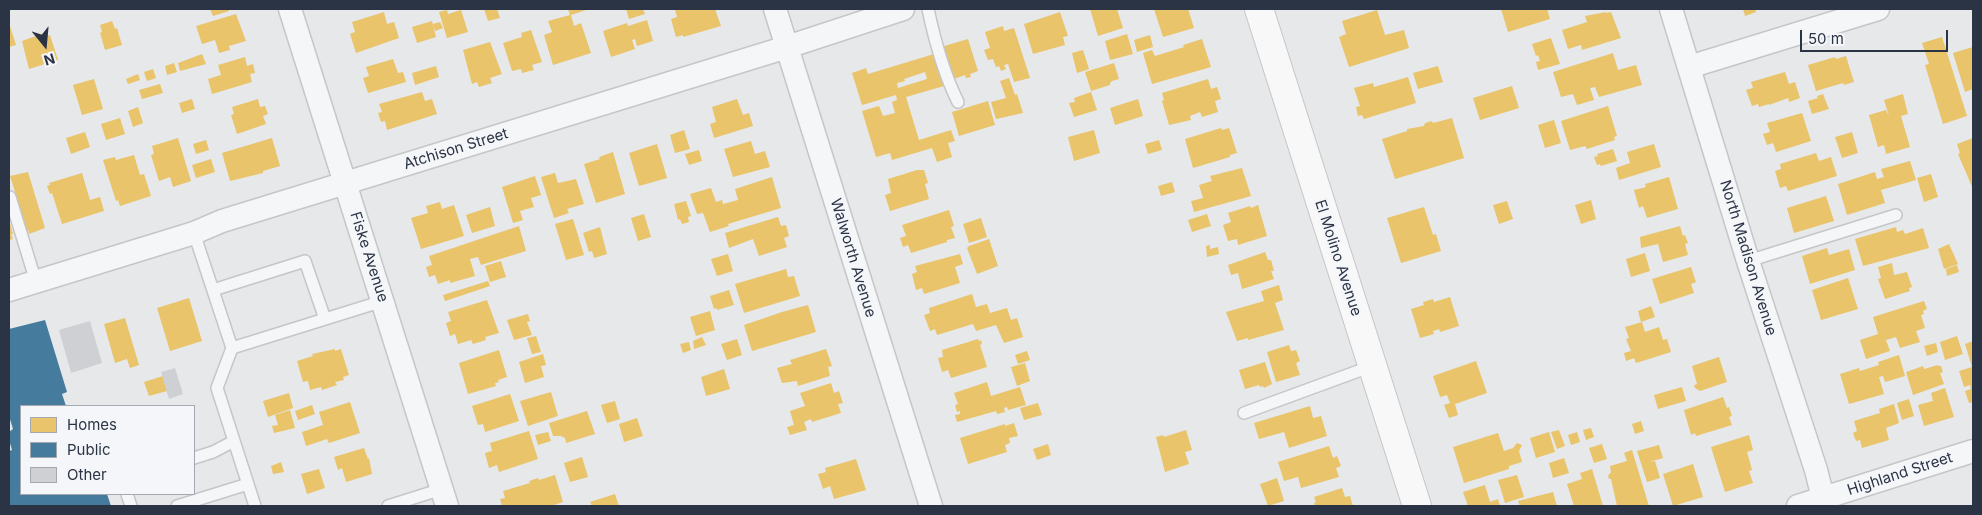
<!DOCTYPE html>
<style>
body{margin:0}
#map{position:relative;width:1982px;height:515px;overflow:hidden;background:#e6e8ea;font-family:Inter,sans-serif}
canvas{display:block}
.frame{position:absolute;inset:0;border:10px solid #2b3445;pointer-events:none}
.legend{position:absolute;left:20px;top:405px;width:175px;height:90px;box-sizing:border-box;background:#f4f6f9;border:1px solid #a4a8b1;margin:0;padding:6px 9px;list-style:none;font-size:15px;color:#2b3445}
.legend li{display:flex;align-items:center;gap:10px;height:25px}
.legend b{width:25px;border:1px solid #a4a8b1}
.north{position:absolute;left:20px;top:20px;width:50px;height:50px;-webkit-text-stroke:4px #f4f6f9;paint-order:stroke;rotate:163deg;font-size:14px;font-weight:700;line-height:20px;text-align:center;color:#2b3445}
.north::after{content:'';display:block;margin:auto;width:18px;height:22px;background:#2b3445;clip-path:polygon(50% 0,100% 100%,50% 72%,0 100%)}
.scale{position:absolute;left:1800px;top:30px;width:148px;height:22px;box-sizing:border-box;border:2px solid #2b3445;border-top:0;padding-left:6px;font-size:15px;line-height:18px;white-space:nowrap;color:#2b3445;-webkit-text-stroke:4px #f4f6f9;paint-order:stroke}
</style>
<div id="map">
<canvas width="1982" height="515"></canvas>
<div class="frame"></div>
<ul class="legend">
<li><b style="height:14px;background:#e9c46a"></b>Homes</li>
<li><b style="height:14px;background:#457b9d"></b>Public</li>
<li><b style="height:14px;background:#ced0d3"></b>Other</li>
</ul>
<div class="north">N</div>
<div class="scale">50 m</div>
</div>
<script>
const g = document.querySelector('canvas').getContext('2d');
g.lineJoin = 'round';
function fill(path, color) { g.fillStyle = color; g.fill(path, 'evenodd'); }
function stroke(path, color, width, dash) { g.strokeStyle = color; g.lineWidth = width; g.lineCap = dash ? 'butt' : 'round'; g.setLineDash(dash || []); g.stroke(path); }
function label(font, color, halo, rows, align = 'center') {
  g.font = font + ' Inter,sans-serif'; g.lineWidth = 5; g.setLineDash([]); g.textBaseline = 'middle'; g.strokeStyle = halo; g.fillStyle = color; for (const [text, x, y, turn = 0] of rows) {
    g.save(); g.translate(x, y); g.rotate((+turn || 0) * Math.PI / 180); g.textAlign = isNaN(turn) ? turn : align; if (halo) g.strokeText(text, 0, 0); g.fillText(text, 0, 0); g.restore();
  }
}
const homes = new Path2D(`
 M 210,9 L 229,9 L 229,11 L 213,16 Z
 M 484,9 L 497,9 L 500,18 L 488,21 Z
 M 568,9 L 589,9 L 571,15 L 574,26 L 581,23 L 591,53 L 553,65 L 544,35 L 552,32 L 548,21 L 570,15 Z
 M 626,9 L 643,9 L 645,14 L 629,19 Z
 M 681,9 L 715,9 L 721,26 L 683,37 L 683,35 L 676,37 L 671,19 L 677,17 L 675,10 Z
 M 1090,9 L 1117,9 L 1123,28 L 1098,36 Z
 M 1154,9 L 1188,9 L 1194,28 L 1163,37 Z
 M 1501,9 L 1547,9 L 1550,19 L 1508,32 Z
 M 1743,9 L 1755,9 L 1756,12 L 1745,16 Z
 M 447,10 L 448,14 L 461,10 L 468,32 L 447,38 L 439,12 Z
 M 1377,10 L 1385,35 L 1404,30 L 1409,48 L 1349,67 L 1339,37 L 1346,34 L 1342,21 Z
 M 384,12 L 387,24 L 394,22 L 399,38 L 356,53 L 350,34 L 355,32 L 352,22 Z
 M 1060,12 L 1068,36 L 1063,37 L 1065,45 L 1033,54 L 1024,24 Z
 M 1606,12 L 1606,13 L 1611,12 L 1621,38 L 1582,50 L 1581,45 L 1568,49 L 1562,30 L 1587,22 L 1585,16 Z
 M 236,14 L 246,41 L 229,46 L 230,50 L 219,53 L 215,40 L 202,44 L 196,26 Z
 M 647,20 L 653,41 L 637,46 L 635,39 L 632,40 L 635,49 L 611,57 L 603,31 L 627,23 L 628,26 Z
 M 112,21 L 115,29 L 117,28 L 122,45 L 105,50 L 100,33 L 102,32 L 100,25 Z
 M 432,21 L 436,37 L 417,43 L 412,27 Z
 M 440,22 L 443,28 L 435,31 L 433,24 Z
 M 9,23 L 16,45 L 9,47 Z
 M 1003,26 L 1004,31 L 1014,28 L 1030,78 L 1014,82 L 1008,64 L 1004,65 L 1006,69 L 1001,71 L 999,66 L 996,67 L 993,59 L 988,60 L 984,50 L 990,48 L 985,32 Z
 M 531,30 L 542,62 L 532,65 L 534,70 L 522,73 L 521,69 L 512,71 L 503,43 L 522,37 L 521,33 Z
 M 47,32 L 48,36 L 50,35 L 58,60 L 29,69 L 22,41 Z
 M 1127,34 L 1133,54 L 1110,60 L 1105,41 Z
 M 1150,35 L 1153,47 L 1137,52 L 1134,40 Z
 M 1942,37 L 1967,116 L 1943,124 L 1925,65 L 1929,64 L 1922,43 Z
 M 1551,38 L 1560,64 L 1538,70 L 1536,62 L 1540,61 L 1538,55 L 1536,56 L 1532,44 Z
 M 968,39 L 978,71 L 970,74 L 971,77 L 966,78 L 965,75 L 951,80 L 941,47 Z
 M 1202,39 L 1211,67 L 1152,84 L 1143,53 L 1152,50 L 1155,56 L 1184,47 L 1183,45 Z
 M 490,42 L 502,74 L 490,78 L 492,83 L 479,87 L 477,82 L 472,84 L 463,50 Z
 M 1973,47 L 1973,89 L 1965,92 L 1953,53 Z
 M 1083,50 L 1089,69 L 1077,73 L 1072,53 Z
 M 1613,53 L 1618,70 L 1636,65 L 1642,85 L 1599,97 L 1595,87 L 1590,88 L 1594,100 L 1577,105 L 1573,94 L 1561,97 L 1553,72 Z
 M 202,54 L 206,64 L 180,71 L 178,63 Z
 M 934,54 L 944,86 L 906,97 L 919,140 L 951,130 L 955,141 L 948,143 L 952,157 L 937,162 L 932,148 L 892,160 L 890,153 L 876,157 L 862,111 L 879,106 L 883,116 L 895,113 L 892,102 L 897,100 L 896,95 L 862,105 L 852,73 L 866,68 L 868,74 ZM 925,72 L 927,79 L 898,88 L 897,83 L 905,81 L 904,79 Z
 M 1846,56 L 1854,82 L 1844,85 L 1843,83 L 1816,91 L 1808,65 L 1835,57 L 1836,59 Z
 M 245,57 L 247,66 L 253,64 L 255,73 L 250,74 L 252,82 L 212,94 L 208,79 L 221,75 L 218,65 Z
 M 393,59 L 398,73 L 403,72 L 406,82 L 368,93 L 363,78 L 369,76 L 366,67 Z
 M 174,63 L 177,72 L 167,75 L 165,66 Z
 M 1114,63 L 1119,79 L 1112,81 L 1110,83 L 1110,85 L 1091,91 L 1085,72 Z
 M 436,66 L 439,77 L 415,85 L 412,73 Z
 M 1438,66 L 1443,82 L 1418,89 L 1413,73 Z
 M 153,69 L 156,78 L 147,81 L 144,72 Z
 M 1785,72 L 1789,84 L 1795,82 L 1800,98 L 1789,102 L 1788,98 L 1769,105 L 1769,104 L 1759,107 L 1758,104 L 1752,106 L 1746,90 L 1753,88 L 1751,82 Z
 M 138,74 L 140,80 L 128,84 L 126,79 Z
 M 1408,77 L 1416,103 L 1364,119 L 1362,115 L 1358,116 L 1356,107 L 1360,106 L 1354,88 L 1373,83 L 1374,87 Z
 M 1009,78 L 1015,95 L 1017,94 L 1023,113 L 996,119 L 991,102 L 1006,98 L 1000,81 Z
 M 94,79 L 103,109 L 82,115 L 73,85 Z
 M 1208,79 L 1211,89 L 1217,87 L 1221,99 L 1215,101 L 1218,112 L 1202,117 L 1200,112 L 1190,116 L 1191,120 L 1169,125 L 1162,101 L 1164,100 L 1162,93 Z
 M 160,84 L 163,93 L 142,99 L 139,90 Z
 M 1512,86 L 1519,108 L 1480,120 L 1473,98 Z
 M 422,92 L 425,101 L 432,99 L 437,114 L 387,130 L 385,121 L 381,122 L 378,113 L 382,112 L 379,104 Z
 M 1091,92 L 1097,110 L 1074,117 L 1069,103 L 1075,102 L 1074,98 Z
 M 1823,94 L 1829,109 L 1812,114 L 1808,101 L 1818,98 L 1817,96 Z
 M 1903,94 L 1908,114 L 1901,116 L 1910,147 L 1886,154 L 1884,145 L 1878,147 L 1869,115 L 1886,110 L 1889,116 L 1884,100 Z
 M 192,99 L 195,109 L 182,113 L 179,103 Z
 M 258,99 L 260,107 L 265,106 L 268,114 L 263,116 L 266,124 L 237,134 L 231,115 L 234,114 L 232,107 Z
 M 737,99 L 743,115 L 749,113 L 753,126 L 714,138 L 710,124 L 716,122 L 712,107 Z
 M 1138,99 L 1143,116 L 1115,125 L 1110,108 Z
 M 988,101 L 995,125 L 959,136 L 952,112 Z
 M 1608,106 L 1617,136 L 1614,137 L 1615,140 L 1587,149 L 1585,146 L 1570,150 L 1561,121 Z
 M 138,107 L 143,123 L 133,127 L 128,111 Z
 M 1802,113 L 1811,141 L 1776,152 L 1773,143 L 1767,145 L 1763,134 L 1770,132 L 1767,123 Z
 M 120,118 L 125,134 L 106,140 L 101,124 Z
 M 1452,118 L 1464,158 L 1395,179 L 1382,139 L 1407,131 L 1407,129 L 1424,126 L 1425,123 L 1432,121 L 1433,123 Z
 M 1554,120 L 1561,143 L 1545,148 L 1538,125 Z
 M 1221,128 L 1222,130 L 1229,128 L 1237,153 L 1230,155 L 1230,157 L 1193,168 L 1185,139 Z
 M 684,130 L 690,149 L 675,153 L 670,135 Z
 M 1094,130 L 1100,153 L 1074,161 L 1068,137 Z
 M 85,132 L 90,147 L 71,154 L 66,138 Z
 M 1852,132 L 1858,153 L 1842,158 L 1835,137 Z
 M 178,138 L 191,181 L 173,187 L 170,177 L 159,181 L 151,155 L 154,154 L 152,146 Z
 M 272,138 L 280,166 L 263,171 L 263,173 L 230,181 L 222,153 Z
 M 1973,138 L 1973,189 L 1958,154 L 1960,153 L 1957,144 Z
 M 206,140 L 209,150 L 196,154 L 193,144 Z
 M 1159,140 L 1162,150 L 1148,154 L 1145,144 Z
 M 751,141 L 755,154 L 765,151 L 770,167 L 733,177 L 724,149 Z
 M 657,144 L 667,178 L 639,186 L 629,153 Z
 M 1654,144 L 1661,167 L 1619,180 L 1616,168 L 1630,163 L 1627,152 Z
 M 1613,149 L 1617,161 L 1601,166 L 1600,164 L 1597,165 L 1594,157 L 1598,156 L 1597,154 Z
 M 699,150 L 702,161 L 689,165 L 685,154 Z
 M 613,152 L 625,194 L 596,203 L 584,164 L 600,159 L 599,157 Z
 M 1816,153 L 1819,161 L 1831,157 L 1837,176 L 1788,191 L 1786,186 L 1780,188 L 1775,171 L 1781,169 L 1780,164 Z
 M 134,155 L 140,175 L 144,174 L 151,196 L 120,206 L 118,200 L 116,201 L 103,160 L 115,157 L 116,160 Z
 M 211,159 L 215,172 L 196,178 L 192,165 Z
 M 1910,161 L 1916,180 L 1881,190 L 1885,203 L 1847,215 L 1838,184 L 1875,172 L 1877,179 L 1884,177 L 1881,169 Z
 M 1242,168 L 1251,196 L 1194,212 L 1191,201 L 1203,198 L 1199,185 L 1212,181 L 1210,176 Z
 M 917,170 L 924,170 L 928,183 L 925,184 L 929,199 L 890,211 L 885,195 L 891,193 L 888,179 Z
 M 28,172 L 45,228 L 29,234 L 28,230 L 24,232 L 13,196 L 16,195 L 10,176 Z
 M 82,173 L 90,200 L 100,197 L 104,211 L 62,224 L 52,193 L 50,194 L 47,186 L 50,185 L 49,183 Z
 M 555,173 L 558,183 L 576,179 L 584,204 L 567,209 L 569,213 L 554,218 L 541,177 Z
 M 1931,174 L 1938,197 L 1924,202 L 1917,178 Z
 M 535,176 L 541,195 L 531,198 L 534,207 L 520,211 L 523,220 L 513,223 L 502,187 Z
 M 772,177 L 781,208 L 728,224 L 729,226 L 710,232 L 703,213 L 697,214 L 690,194 L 711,188 L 716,202 L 722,200 L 723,204 L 738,200 L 735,189 Z
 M 1669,177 L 1678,209 L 1647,218 L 1643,206 L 1639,208 L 1634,190 L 1646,187 L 1645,184 Z
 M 1172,182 L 1175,192 L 1161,196 L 1158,186 Z
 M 1826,196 L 1834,221 L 1794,233 L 1787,208 Z
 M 1591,200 L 1596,219 L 1581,224 L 1575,205 Z
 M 686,201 L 691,216 L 688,217 L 689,222 L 682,224 L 680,219 L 678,220 L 674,204 Z
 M 1507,201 L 1513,219 L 1499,224 L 1493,205 Z
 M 440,202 L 442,209 L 454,205 L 464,236 L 421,249 L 411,218 L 428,213 L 426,206 Z
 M 1258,205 L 1267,236 L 1238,245 L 1237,239 L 1228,241 L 1223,225 L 1231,222 L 1228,213 L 1250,206 L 1251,208 Z
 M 490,207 L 495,226 L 472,233 L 466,215 Z
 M 1424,207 L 1433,235 L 1436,234 L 1441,251 L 1401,263 L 1387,218 Z
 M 949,210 L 954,226 L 951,227 L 955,238 L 947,240 L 947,242 L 911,253 L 908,245 L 903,247 L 900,238 L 906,236 L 902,225 Z
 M 644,214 L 651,237 L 638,241 L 631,218 Z
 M 1207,214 L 1211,226 L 1192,232 L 1188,220 Z
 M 778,217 L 781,226 L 786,225 L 789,236 L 784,238 L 787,247 L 759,256 L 753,239 L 729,248 L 725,233 Z
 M 981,218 L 987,237 L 969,243 L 963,224 Z
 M 573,219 L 584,255 L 566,260 L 555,224 Z
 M 9,220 L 13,234 L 11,234 L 13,239 L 9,240 Z
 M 519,226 L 526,251 L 481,265 L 478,257 L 470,259 L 475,276 L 450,283 L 450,280 L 438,284 L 435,275 L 429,277 L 426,267 L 432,265 L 429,256 Z
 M 1680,226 L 1683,236 L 1685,235 L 1688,243 L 1685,244 L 1688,255 L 1663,262 L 1658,244 L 1641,248 L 1640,237 Z
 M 600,227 L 607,254 L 594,258 L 592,251 L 589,252 L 583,233 Z
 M 1896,227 L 1897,232 L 1903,230 L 1905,234 L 1923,228 L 1929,248 L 1863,266 L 1855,239 Z
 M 989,239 L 998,266 L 977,274 L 967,248 L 969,246 Z
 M 1949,244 L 1958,264 L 1944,269 L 1938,249 Z
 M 1210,245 L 1210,249 L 1218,247 L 1219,254 L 1207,257 L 1206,246 Z
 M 1827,248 L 1829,255 L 1849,249 L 1855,270 L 1810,284 L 1802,256 Z
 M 1265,252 L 1268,260 L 1271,260 L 1274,271 L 1271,271 L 1274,279 L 1242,289 L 1238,273 L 1231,275 L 1228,265 Z
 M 1645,253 L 1650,271 L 1631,277 L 1626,259 Z
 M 728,254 L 733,271 L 717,276 L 711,259 Z
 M 960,254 L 963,264 L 955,267 L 960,283 L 924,294 L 922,288 L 916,290 L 912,274 L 917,272 L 915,266 Z
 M 501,261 L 506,277 L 490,282 L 485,266 Z
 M 1892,263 L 1894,275 L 1907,272 L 1912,287 L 1909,288 L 1910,291 L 1885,299 L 1878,279 L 1881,278 L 1878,267 Z
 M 1957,265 L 1959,272 L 1947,276 L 1946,269 Z
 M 1691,267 L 1696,282 L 1691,284 L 1694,293 L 1660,304 L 1652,279 Z
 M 786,269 L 788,277 L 794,276 L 800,296 L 744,313 L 735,284 Z
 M 1848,278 L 1858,309 L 1821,320 L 1812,290 Z
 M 488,281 L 490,286 L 445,301 L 443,295 Z
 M 1279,285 L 1283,300 L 1275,303 L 1284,330 L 1248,340 L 1248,338 L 1237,341 L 1226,312 L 1264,301 L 1261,291 Z
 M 729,290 L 734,305 L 717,310 L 717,308 L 714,309 L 710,296 Z
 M 972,294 L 976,307 L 987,304 L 990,313 L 1007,308 L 1011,320 L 1017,318 L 1023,337 L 1004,343 L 996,325 L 976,331 L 973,324 L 937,335 L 935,329 L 930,331 L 924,315 L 930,313 L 929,308 Z
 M 1450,297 L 1459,326 L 1440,332 L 1439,329 L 1433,331 L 1434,334 L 1420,338 L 1411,309 L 1424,305 L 1423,302 L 1433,299 L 1434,302 Z
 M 189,298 L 202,341 L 170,351 L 157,308 Z
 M 487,300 L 499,333 L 485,337 L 486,340 L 473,344 L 471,340 L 458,344 L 455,334 L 450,336 L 446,323 L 451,321 L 448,312 Z
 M 1924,301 L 1927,309 L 1923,311 L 1924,314 L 1921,315 L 1925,328 L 1916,331 L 1920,342 L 1900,348 L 1896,337 L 1886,340 L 1890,351 L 1866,359 L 1860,340 L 1878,334 L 1873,317 Z
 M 808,305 L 816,332 L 752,351 L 744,325 L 782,312 Z
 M 1651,306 L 1655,317 L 1641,322 L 1638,311 Z
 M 710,311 L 715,330 L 696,336 L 690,317 Z
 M 528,314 L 530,321 L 527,322 L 532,335 L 514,340 L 507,320 Z
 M 125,318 L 139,365 L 130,368 L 127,359 L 115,363 L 104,324 Z
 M 1642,322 L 1645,332 L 1659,327 L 1663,340 L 1667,339 L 1671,352 L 1636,363 L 1634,358 L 1626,361 L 1624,353 L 1631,351 L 1626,339 L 1629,338 L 1625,327 Z
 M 536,336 L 541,352 L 532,354 L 527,338 Z
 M 1957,336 L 1963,354 L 1945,360 L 1940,342 Z
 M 702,337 L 706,345 L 694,349 L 693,341 Z
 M 737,339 L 742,355 L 727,360 L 721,344 Z
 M 978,339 L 979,341 L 981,340 L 982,344 L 980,345 L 987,367 L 951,378 L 948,370 L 942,372 L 938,358 L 943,357 L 942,350 Z
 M 1973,341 L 1973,402 L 1969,403 L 1965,391 L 1971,389 L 1970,385 L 1964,387 L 1959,371 L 1972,367 L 1965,344 Z
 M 689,342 L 691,350 L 683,353 L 680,344 Z
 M 1936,343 L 1938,352 L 1927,356 L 1924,346 Z
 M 1289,345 L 1291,351 L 1296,350 L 1300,361 L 1296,363 L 1300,375 L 1276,382 L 1267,352 Z
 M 335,349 L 335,351 L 341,349 L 349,375 L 343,377 L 344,380 L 335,382 L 337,385 L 322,390 L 321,387 L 310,390 L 308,381 L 303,382 L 297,361 L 313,356 L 312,354 Z
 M 826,349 L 832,366 L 828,367 L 830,376 L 798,386 L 797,381 L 782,383 L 777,368 L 792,364 L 790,360 Z
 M 499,350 L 507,377 L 498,380 L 499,382 L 495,383 L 496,386 L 468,394 L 459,363 Z
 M 1027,351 L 1030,360 L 1018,364 L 1015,355 Z
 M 543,354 L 546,365 L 541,366 L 544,377 L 525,383 L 519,362 Z
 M 1899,355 L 1905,376 L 1885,382 L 1883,376 L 1879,377 L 1884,394 L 1849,404 L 1840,374 L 1859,368 L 1860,371 L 1879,365 L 1878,362 Z
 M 1719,357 L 1727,382 L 1700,391 L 1695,388 L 1694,385 L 1697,384 L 1692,366 Z
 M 1476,361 L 1487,393 L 1455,404 L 1458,415 L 1449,418 L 1444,405 L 1450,403 L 1447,395 L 1440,397 L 1433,376 Z
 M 1265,362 L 1272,384 L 1264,388 L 1263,386 L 1260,387 L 1259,385 L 1245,389 L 1239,370 Z
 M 1025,363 L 1030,381 L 1017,386 L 1011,367 Z
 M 1938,365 L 1938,366 L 1941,366 L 1943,372 L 1940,373 L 1944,384 L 1913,395 L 1906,372 L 1923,366 L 1924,369 Z
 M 724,369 L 730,389 L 706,396 L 701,377 Z
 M 163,376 L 167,391 L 149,396 L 144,382 Z
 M 987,382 L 991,396 L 1020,387 L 1026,405 L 1008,410 L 1007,407 L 1004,408 L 1005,412 L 997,414 L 996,411 L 957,422 L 955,415 L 960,414 L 960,411 L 957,412 L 955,405 L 958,404 L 954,393 Z
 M 831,383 L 834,393 L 839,391 L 843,403 L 838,404 L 841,413 L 812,422 L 811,419 L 804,422 L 807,430 L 790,435 L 787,427 L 794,425 L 790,411 L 805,406 L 800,393 Z
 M 1682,387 L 1686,401 L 1658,409 L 1654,395 Z
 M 1945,388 L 1954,417 L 1924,426 L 1918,405 L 1933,401 L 1931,393 Z
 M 551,392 L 558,416 L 528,426 L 520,401 Z
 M 289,393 L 293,408 L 268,417 L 263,401 Z
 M 510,394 L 519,421 L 485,432 L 483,424 L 478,425 L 472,406 Z
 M 1723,397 L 1727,408 L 1729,407 L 1732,416 L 1729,417 L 1732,425 L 1696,436 L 1695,433 L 1691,435 L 1684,410 Z
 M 1909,399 L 1914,416 L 1902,420 L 1897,403 Z
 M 615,401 L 620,419 L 607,423 L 601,405 Z
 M 350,402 L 360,433 L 329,443 L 327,439 L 306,446 L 302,432 L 323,425 L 319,412 Z
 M 1038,403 L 1042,415 L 1024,420 L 1020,408 Z
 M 1894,404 L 1899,423 L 1886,428 L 1889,440 L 1862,448 L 1860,440 L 1856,441 L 1853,433 L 1857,431 L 1854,421 L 1880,413 L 1879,409 Z
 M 312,405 L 315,414 L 298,420 L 295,411 Z
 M 1310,406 L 1313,418 L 1321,416 L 1327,436 L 1289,448 L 1284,432 L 1259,439 L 1254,423 Z
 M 290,410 L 295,428 L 274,433 L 272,426 L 278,425 L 275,415 Z
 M 587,411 L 595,434 L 566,443 L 565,438 L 561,436 L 553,436 L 549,423 Z
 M 637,418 L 643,436 L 624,442 L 619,424 Z
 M 1641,421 L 1644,431 L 1635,434 L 1632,424 Z
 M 1014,423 L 1018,436 L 1009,438 L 1010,443 L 1005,445 L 1007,452 L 968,464 L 960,438 L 1005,424 L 1005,426 Z
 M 1591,428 L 1594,437 L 1586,440 L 1583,430 Z
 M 1186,430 L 1192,450 L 1185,452 L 1189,464 L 1165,472 L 1156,437 L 1163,435 L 1164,437 Z
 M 1559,430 L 1565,446 L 1557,449 L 1551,432 Z
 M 529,431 L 538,459 L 499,472 L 497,465 L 489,468 L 485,453 L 492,451 L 490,443 Z
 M 548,432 L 551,441 L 538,445 L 535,435 Z
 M 1549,432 L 1555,452 L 1536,458 L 1530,438 Z
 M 1577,432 L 1580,442 L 1571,445 L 1568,435 Z
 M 1498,433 L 1504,451 L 1513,448 L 1517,443 L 1522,445 L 1519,451 L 1522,462 L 1509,466 L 1509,469 L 1464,483 L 1453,447 Z
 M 1749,435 L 1753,450 L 1747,452 L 1752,470 L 1749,471 L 1753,483 L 1725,492 L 1711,447 Z
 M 1048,444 L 1051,455 L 1037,460 L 1033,449 Z
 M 1602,444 L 1607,459 L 1594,463 L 1589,448 Z
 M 1659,445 L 1663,458 L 1649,462 L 1655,461 L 1660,478 L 1647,482 L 1637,451 Z
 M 1329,446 L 1333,458 L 1337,456 L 1341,466 L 1336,468 L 1339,477 L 1301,488 L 1298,477 L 1284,481 L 1278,462 Z
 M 364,448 L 368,459 L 369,458 L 372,474 L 346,482 L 342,468 L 338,470 L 334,457 Z
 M 1632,450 L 1649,506 L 1617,506 L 1611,479 L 1609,479 L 1608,476 L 1611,472 L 1610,466 L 1627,461 L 1624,453 Z
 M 582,457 L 588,477 L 570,482 L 564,463 Z
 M 1564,458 L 1569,473 L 1553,478 L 1549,463 Z
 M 856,459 L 866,490 L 834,499 L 830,486 L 823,489 L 818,474 L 826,472 L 825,468 Z
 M 281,462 L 284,472 L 273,474 L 271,466 Z
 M 1693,464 L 1703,497 L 1673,506 L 1663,474 Z
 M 319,469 L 325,488 L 307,494 L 301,474 Z
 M 1592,469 L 1603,506 L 1574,506 L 1567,484 L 1582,479 L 1580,473 Z
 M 555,475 L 563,502 L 551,506 L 502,506 L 500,499 L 505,498 L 503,491 L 530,483 L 529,481 L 538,478 L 539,480 Z
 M 1517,475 L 1524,497 L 1505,503 L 1498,480 Z
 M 1277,478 L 1284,501 L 1268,506 L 1260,484 Z
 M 1485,485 L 1490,502 L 1498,499 L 1500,506 L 1468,506 L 1463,492 Z
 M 1342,488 L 1345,497 L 1350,496 L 1353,506 L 1315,506 L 1314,503 L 1316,502 L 1314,497 Z
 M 1553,492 L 1557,506 L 1520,506 L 1518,501 Z
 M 615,494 L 619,506 L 592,506 L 590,502 Z`);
const public = new Path2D(`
 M 45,320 L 67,392 L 62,394 L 66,406 L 21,406 L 21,494 L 107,494 L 111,506 L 9,506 L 9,451 L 12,450 L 9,440 L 9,432 L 13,429 L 9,416 L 9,329 Z`);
const building = new Path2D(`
 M 90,321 L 102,363 L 71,373 L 59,330 Z
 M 175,368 L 183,394 L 169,399 L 161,372 Z`);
const lane = new Path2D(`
 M 928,9 C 935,42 943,72 958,102
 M 10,197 L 36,282
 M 194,233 L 232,348 L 217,388 L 255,506
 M 1748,261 L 1896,215
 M 213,290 L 305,261 L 325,319
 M 232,348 L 383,301
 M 1244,413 L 1372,366
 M 194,458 L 213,452 L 234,441
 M 127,494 L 131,506
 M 177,506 L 248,484
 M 388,506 L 442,489`);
const street = new Path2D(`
 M 290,9 L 447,506
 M 775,9 L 931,506
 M 1671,9 L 1748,261 L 1816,470 L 1825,506
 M 1689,67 L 1878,9
 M 9,290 L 194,233 L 222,221 L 787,47 L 903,9
 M 1798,506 L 1973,451`);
const secondary = new Path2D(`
 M 1259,9 L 1417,506`);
const streetNames = [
 ["Atchison Street",456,149,-17],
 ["Fiske Avenue",369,257,72],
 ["Walworth Avenue",853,258,73],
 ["El Molino Avenue",1338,258,72],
 ["North Madison Avenue",1748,258,73],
 ["Highland Street",1900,474,-18]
];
fill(homes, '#e9c46a');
fill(public, '#457b9d');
fill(building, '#ced0d3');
stroke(lane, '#c4c6c8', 14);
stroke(street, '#c4c6c8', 25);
stroke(secondary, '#c4c6c8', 30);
stroke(lane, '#f5f6f7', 11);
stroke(street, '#f5f6f7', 22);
stroke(secondary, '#f8f8f8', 28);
label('15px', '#2b3445', '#f4f6f9', streetNames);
</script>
